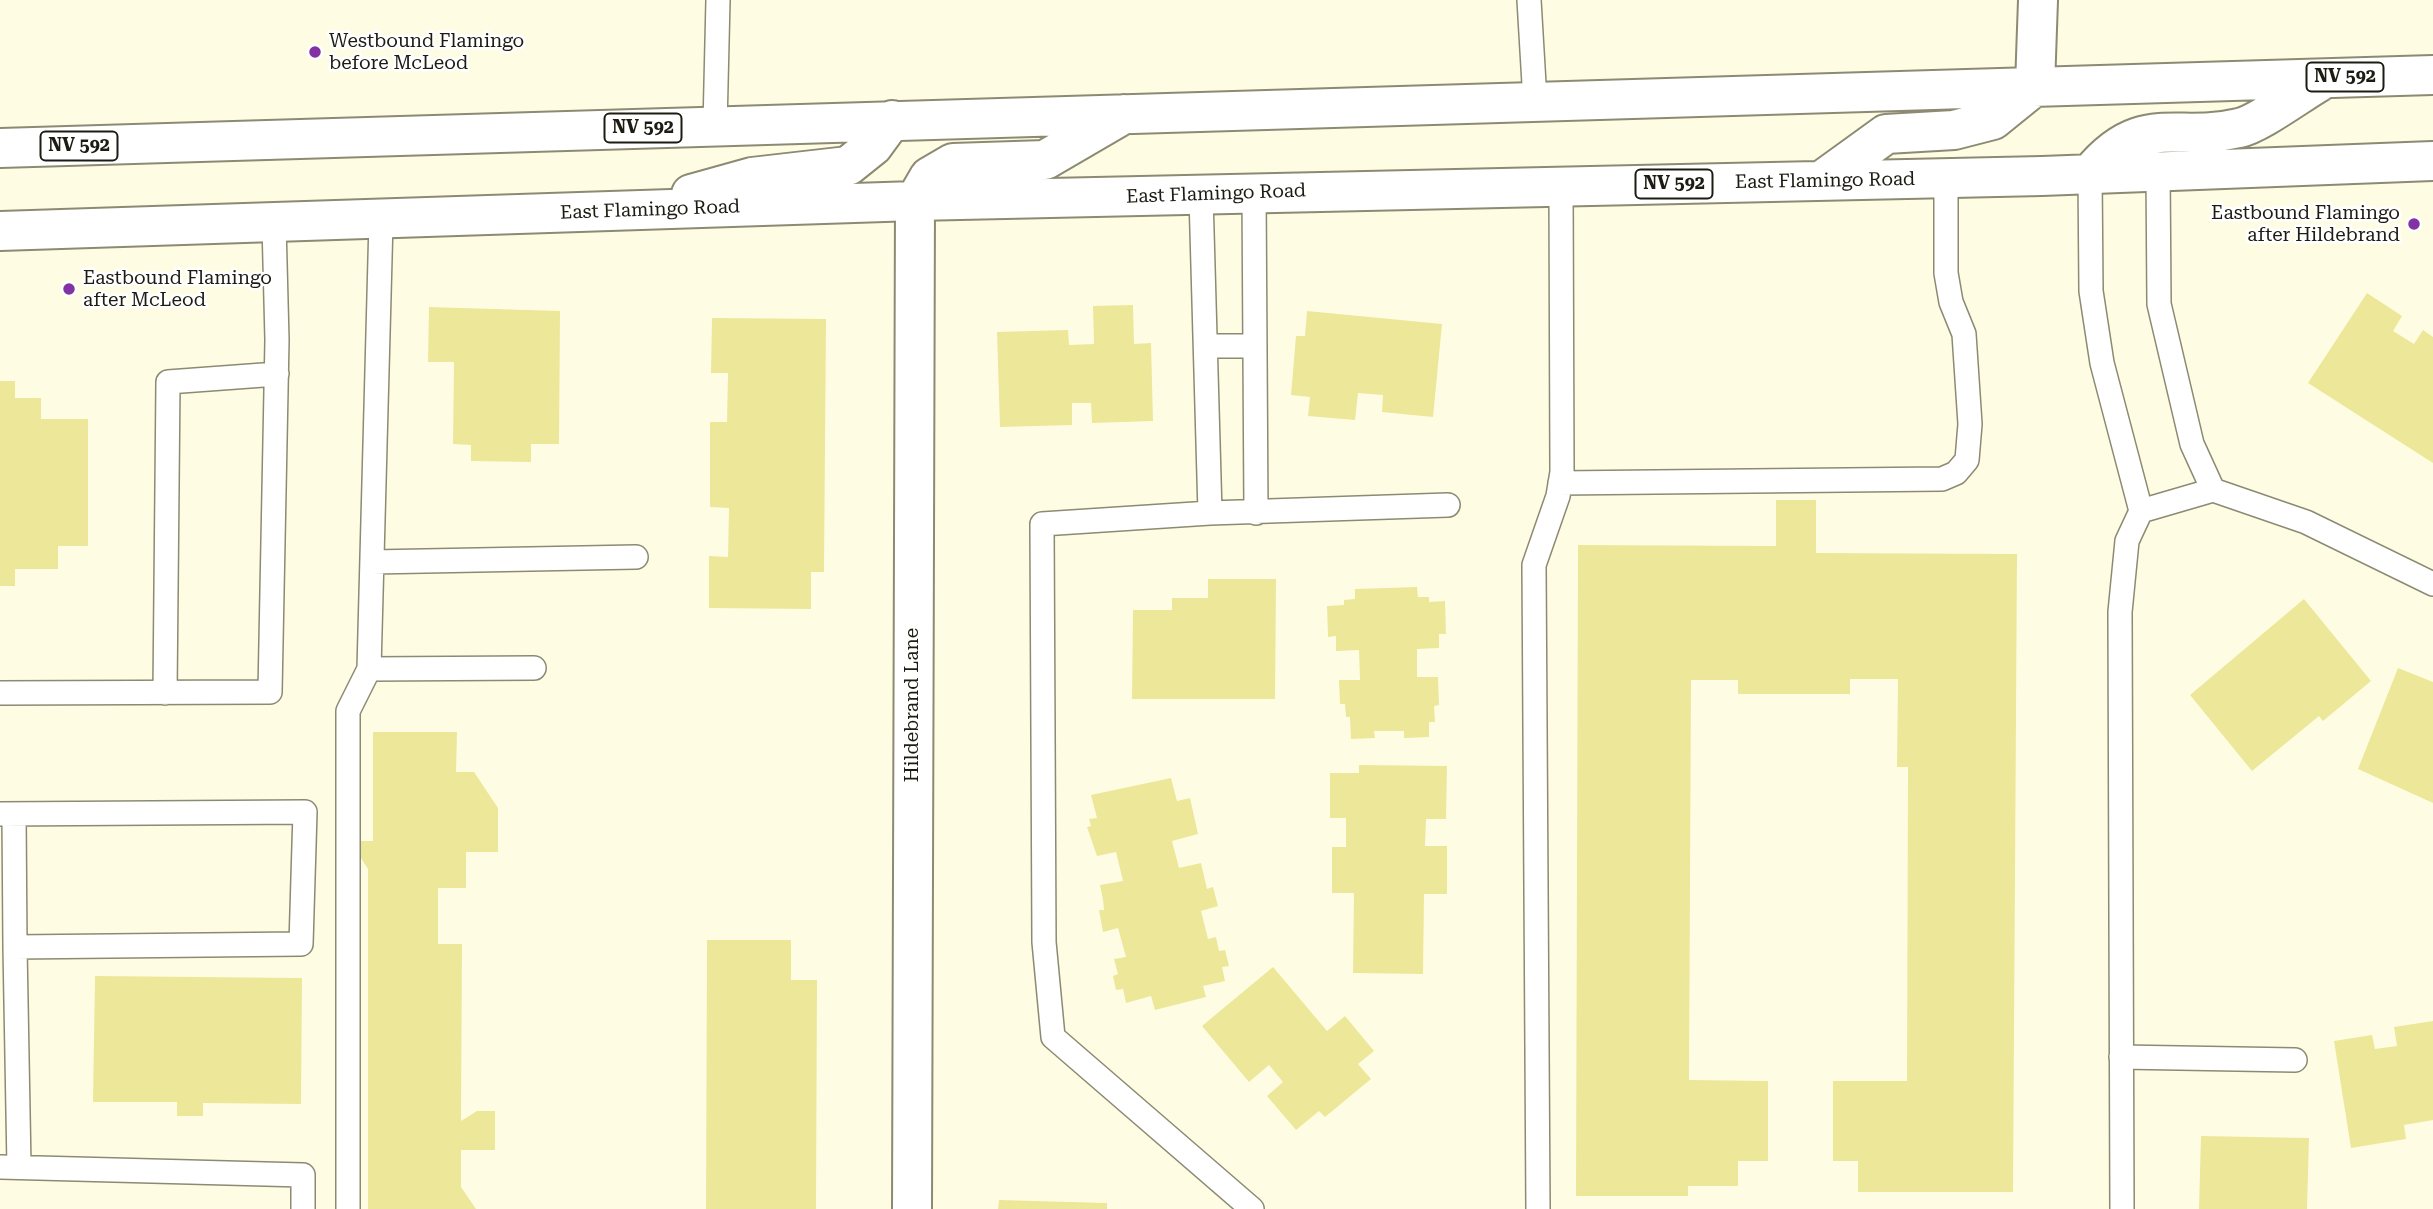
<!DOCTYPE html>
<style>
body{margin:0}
canvas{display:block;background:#fefde3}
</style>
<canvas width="2433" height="1209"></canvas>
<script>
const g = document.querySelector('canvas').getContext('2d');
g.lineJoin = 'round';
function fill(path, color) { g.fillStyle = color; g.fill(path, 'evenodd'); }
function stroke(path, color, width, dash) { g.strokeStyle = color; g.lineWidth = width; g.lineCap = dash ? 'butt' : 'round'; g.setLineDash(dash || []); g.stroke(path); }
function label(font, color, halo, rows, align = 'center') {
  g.font = font + ' "Roboto Serif",serif'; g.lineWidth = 5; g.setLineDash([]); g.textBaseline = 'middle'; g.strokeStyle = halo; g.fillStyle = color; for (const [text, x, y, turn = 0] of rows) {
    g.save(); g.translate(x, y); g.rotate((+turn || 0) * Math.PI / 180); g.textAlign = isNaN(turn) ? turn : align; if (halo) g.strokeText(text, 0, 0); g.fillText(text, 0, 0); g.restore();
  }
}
const building = new Path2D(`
 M 2367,293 L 2402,316 L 2393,331 L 2414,344 L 2423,330 L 2433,337 L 2433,463 L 2308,383 Z
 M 1133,305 L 1134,344 L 1151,343 L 1153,421 L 1092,423 L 1091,403 L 1072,403 L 1072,425 L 1000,427 L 997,332 L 1068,330 L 1069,345 L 1094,344 L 1093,306 Z
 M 429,307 L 560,311 L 559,444 L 531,444 L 531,462 L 471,461 L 471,445 L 453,444 L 454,362 L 428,362 Z
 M 1307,311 L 1442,324 L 1433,417 L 1382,412 L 1383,395 L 1358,393 L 1355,420 L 1308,416 L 1310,397 L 1291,395 L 1296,336 L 1305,336 Z
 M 712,318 L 826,319 L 824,572 L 811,572 L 811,609 L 709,608 L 709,556 L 728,557 L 729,508 L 710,507 L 710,422 L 727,422 L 728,373 L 711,373 Z
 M 0,381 L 15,381 L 15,398 L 41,398 L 41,419 L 88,419 L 88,546 L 58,546 L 58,569 L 15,569 L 15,586 L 0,586 Z
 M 1776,500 L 1816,500 L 1816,553 L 2017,554 L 2013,1192 L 1858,1192 L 1858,1161 L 1833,1161 L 1833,1081 L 1907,1081 L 1908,767 L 1897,767 L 1898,679 L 1850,679 L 1850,694 L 1738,694 L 1738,680 L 1691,680 L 1689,1080 L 1768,1081 L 1768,1161 L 1738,1161 L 1738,1186 L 1688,1186 L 1688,1196 L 1576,1196 L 1578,545 L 1776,546 Z
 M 1208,579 L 1276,579 L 1275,699 L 1132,699 L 1133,610 L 1172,610 L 1172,598 L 1208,598 Z
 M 1417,587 L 1418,597 L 1429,597 L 1429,602 L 1445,601 L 1446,634 L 1439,634 L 1439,648 L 1417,649 L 1417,677 L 1438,677 L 1439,705 L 1434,706 L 1435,722 L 1429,722 L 1429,737 L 1404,738 L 1404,731 L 1374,731 L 1375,738 L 1351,739 L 1350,717 L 1346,717 L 1345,704 L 1340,704 L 1339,680 L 1360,680 L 1359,650 L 1336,651 L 1336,636 L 1328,637 L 1327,606 L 1344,605 L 1344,600 L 1355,599 L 1355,589 Z
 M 2304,599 L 2371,681 L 2323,721 L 2319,716 L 2252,771 L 2190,695 Z
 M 2398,668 L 2433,682 L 2433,803 L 2358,769 Z
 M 373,732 L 457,732 L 456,772 L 474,772 L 498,808 L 498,852 L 466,852 L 466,888 L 438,888 L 438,944 L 462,944 L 461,1121 L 477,1111 L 495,1111 L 495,1150 L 461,1150 L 461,1187 L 476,1209 L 368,1209 L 368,869 L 350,841 L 373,841 Z
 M 1359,765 L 1447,766 L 1446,819 L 1426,819 L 1425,846 L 1447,846 L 1447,894 L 1424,894 L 1423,974 L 1353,973 L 1354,893 L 1332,893 L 1332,847 L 1346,847 L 1346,818 L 1330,818 L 1330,773 L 1359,773 Z
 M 1171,778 L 1177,801 L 1190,798 L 1198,834 L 1172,841 L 1179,868 L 1201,863 L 1207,889 L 1213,887 L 1218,906 L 1201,911 L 1208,939 L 1216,937 L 1219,951 L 1225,950 L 1229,966 L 1222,967 L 1225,981 L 1203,986 L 1206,997 L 1155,1010 L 1151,996 L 1126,1003 L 1123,989 L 1116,990 L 1113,976 L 1118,974 L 1114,959 L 1126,957 L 1118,928 L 1103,932 L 1099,910 L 1104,910 L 1103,900 L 1100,885 L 1123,881 L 1116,852 L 1097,856 L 1087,827 L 1091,826 L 1089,819 L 1097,818 L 1091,795 Z
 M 707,940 L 791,940 L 791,980 L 817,980 L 816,1209 L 706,1209 Z
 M 1273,967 L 1327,1031 L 1345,1016 L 1374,1051 L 1358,1064 L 1371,1079 L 1325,1117 L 1319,1111 L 1296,1130 L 1267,1096 L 1283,1082 L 1269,1065 L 1249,1082 L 1202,1026 Z
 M 95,976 L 302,978 L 301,1104 L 203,1103 L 203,1116 L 177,1116 L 177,1102 L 93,1102 Z
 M 2433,1021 L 2433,1120 L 2404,1125 L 2406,1139 L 2351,1148 L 2334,1041 L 2372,1035 L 2375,1049 L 2397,1046 L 2394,1027 Z
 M 2201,1136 L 2309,1138 L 2307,1209 L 2199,1209 Z
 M 999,1200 L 1107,1203 L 1107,1209 L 998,1209 Z`);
const service = new Path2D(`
 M 1529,0 L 1535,101
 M 715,126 L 718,0
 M 2158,170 L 2159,304 L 2192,444 L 2213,490
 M 2090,174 L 2091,291 L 2102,363 L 2141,511
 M 1254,192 L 1256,513
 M 1201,196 L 1210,513
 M 381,221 L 369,669 L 534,668
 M 1206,346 L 1255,346
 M 1560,483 L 1942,479 L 1956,473 L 1967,460 L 1970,424 L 1964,334 L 1951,302 L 1946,273 L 1946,179
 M 372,562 L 636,557
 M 0,693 L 270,692 L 277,340 L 274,224
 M 165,693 L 168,382 L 277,374
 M 0,814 L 305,812 L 301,944 L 15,947 L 19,1167
 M 14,814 L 15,947
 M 2121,1057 L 2295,1060
 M 0,1167 L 303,1175 L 303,1209
 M 348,1209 L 348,711 L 369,669
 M 1252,1209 L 1053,1037 L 1044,942 L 1042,524 L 1210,513 L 1448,505
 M 1538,1209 L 1534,565 L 1558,496 L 1562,472 L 1561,186
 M 2122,1209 L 2120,612 L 2127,541 L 2141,511 L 2213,490 L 2306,522 L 2433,584`);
const minor = new Path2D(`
 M 2035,86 L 2038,0
 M 912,1209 L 915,201`);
const primary = new Path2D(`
 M 0,148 L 2433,75
 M 2090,174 C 2141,111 2175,143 2239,128 C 2259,124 2304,90 2324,79
 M 1821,181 L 1886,134 L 1954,130 L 1993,120 L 2035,86
 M 691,194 L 752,177 L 848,166 L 873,146 L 892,120
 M 915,201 L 929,177 L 953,163 L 1045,160 L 1124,114
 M 0,231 L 915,201 L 2042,176 L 2433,161`);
const markers = [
 [315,52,7,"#8132a3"],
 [2414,224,7,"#8132a3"],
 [69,289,7,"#8132a3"]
];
const shields = [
 [2345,77,77],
 [643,128,77],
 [79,146,77],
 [1674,184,77]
];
const shieldNames = [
 ["NV 592",2345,77],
 ["NV 592",643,128],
 ["NV 592",79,146],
 ["NV 592",1674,184]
];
const poiNames = [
 ["Westbound Flamingo",329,41],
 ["before McLeod",329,63],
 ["Eastbound Flamingo",2400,213,"right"],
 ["after Hildebrand",2400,235,"right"],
 ["Eastbound Flamingo",83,278],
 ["after McLeod",83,300]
];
const streetNames = [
 ["East Flamingo Road",1825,181,-1],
 ["East Flamingo Road",1216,194,-2],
 ["East Flamingo Road",650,210,-2],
 ["Hildebrand Lane",912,705,-90]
];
fill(building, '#ede79a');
stroke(service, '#8c8a73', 26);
stroke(minor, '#8c8a73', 42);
stroke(primary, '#8c8a73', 42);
stroke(service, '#fff', 23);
stroke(minor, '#fff', 38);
stroke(primary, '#fff', 38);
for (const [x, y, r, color] of markers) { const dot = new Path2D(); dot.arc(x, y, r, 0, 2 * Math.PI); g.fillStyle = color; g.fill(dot); stroke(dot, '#fff', 2.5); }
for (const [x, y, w] of shields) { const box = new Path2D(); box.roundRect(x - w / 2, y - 14.5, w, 29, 5); g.fillStyle = '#fff'; g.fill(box); stroke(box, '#1d1c13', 2); }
label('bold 18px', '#1d1c13', null, shieldNames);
label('19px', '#1d1c13', '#fff', poiNames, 'left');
label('19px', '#1d1c13', '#fff', streetNames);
</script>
